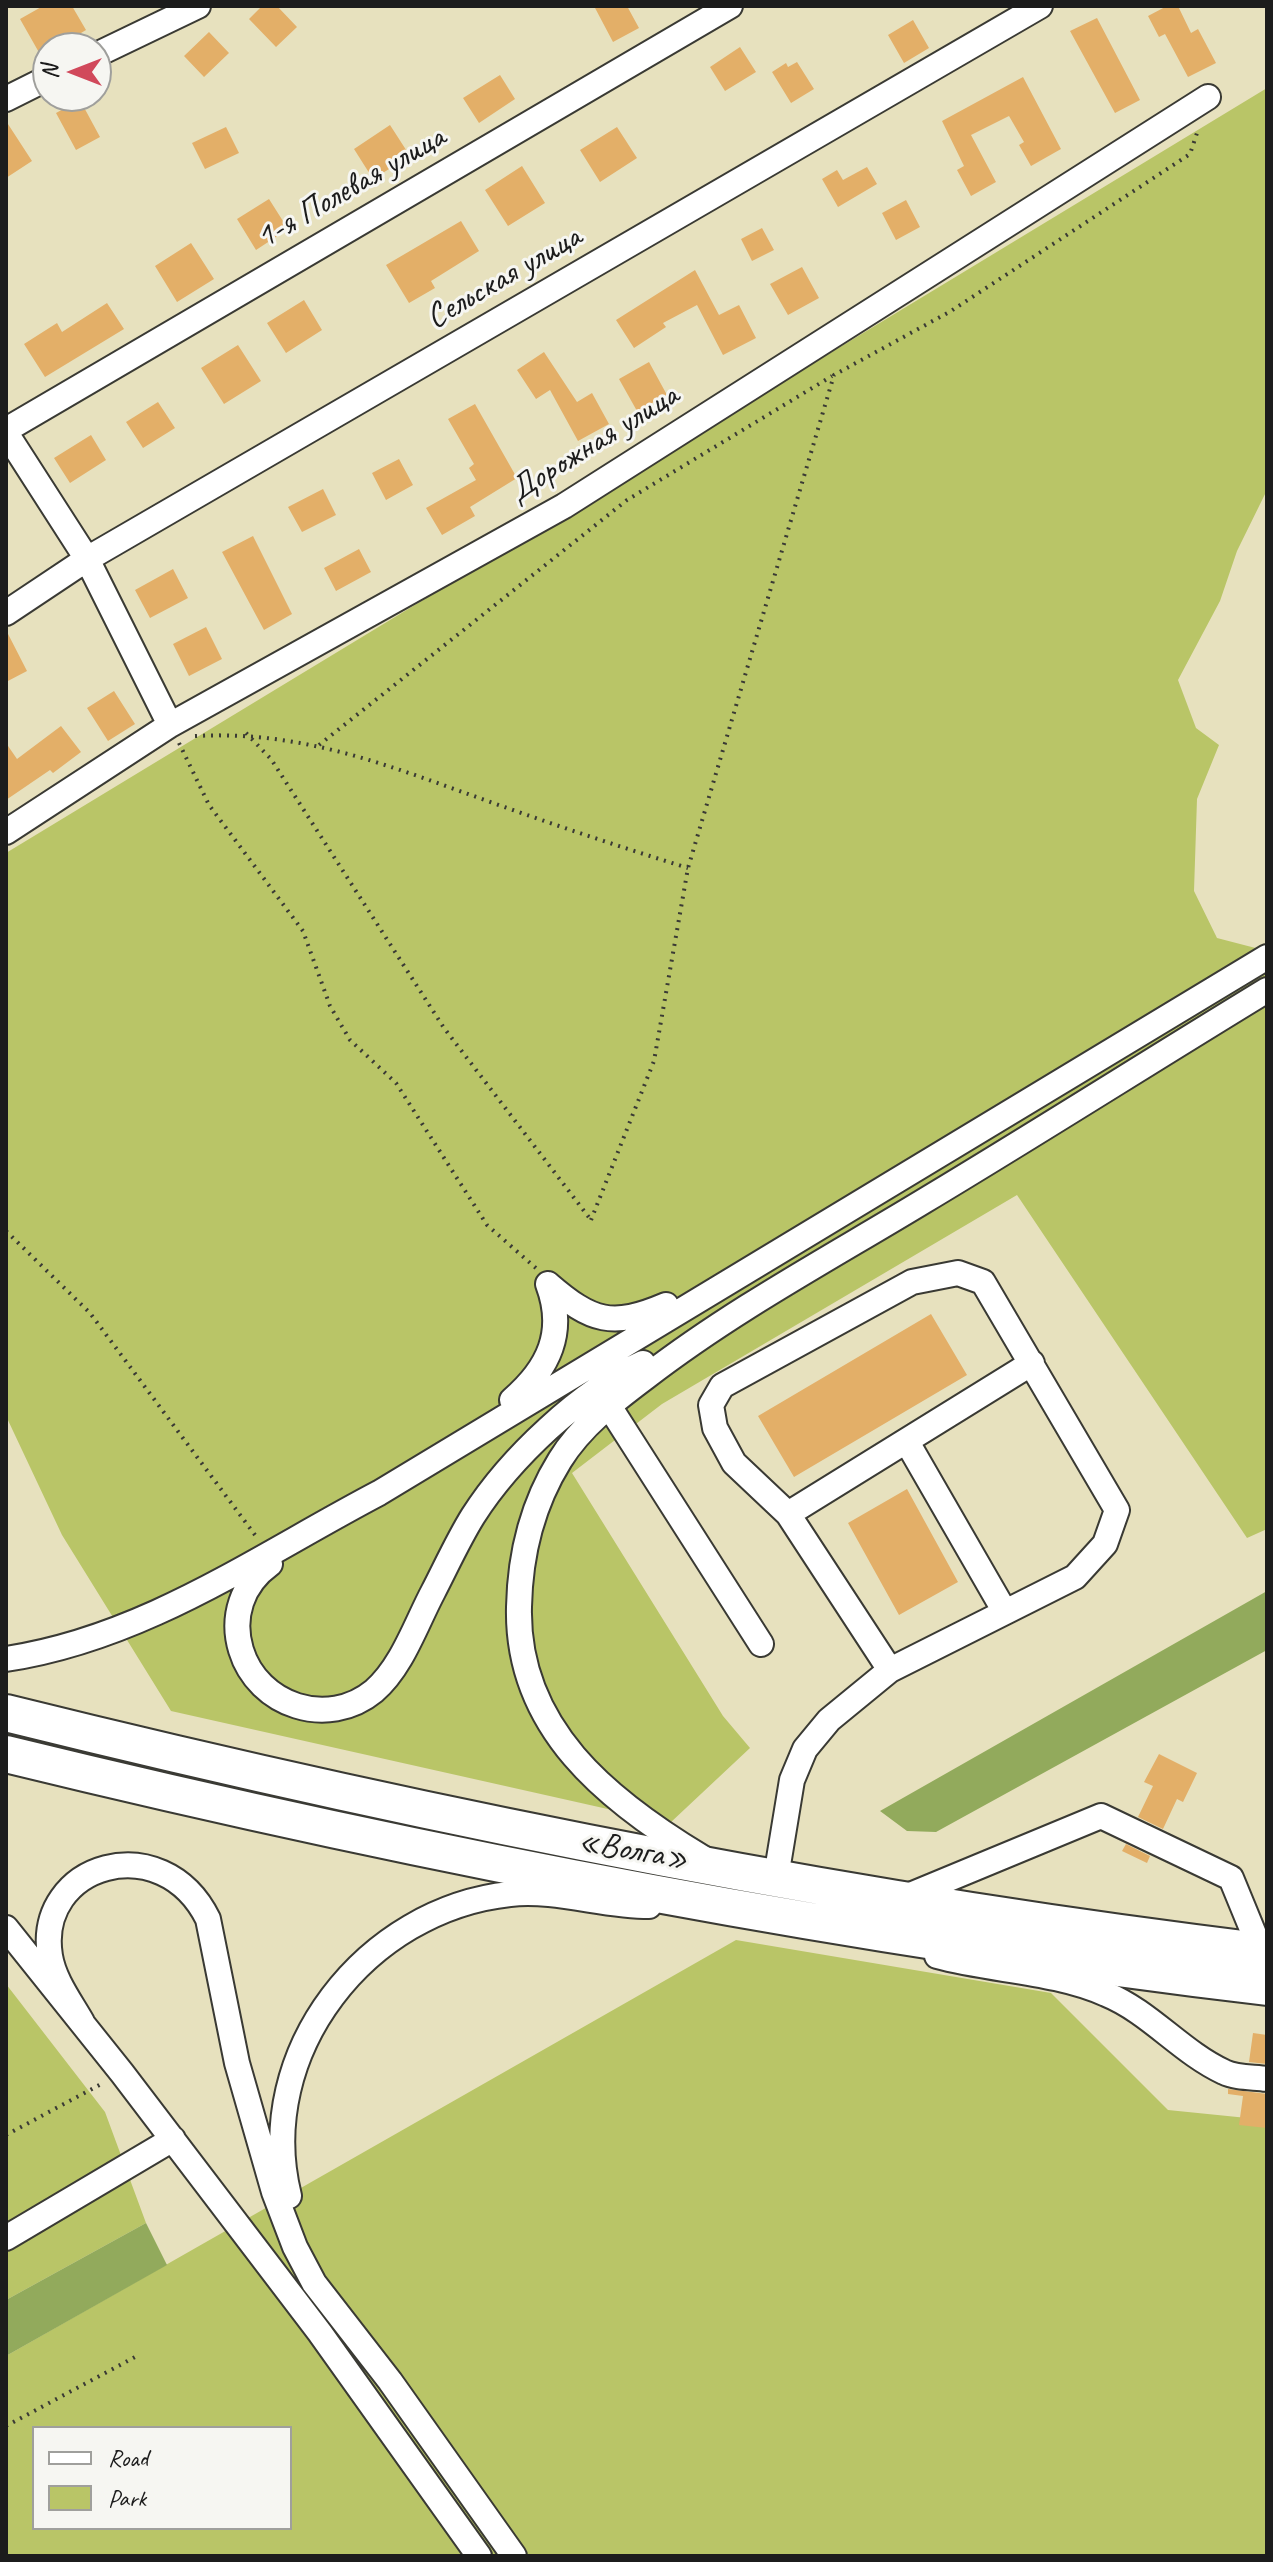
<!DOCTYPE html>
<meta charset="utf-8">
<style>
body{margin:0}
#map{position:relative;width:1273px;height:2562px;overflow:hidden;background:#e7e1be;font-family:Caveat,sans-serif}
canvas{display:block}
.frame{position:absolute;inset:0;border:8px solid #1c1c1c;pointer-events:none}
.legend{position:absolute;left:32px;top:2426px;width:260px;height:104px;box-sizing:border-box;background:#f6f6f2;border:2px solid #9f9f9c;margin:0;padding:10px 14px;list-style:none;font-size:24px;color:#1c1c1c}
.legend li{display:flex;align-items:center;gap:16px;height:40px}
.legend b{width:40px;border:2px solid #9f9f9c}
.north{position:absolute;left:32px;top:32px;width:80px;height:80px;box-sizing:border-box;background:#f6f6f2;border:2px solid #9f9f9c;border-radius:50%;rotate:270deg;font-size:22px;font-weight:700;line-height:32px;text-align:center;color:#1c1c1c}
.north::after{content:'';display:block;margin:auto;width:28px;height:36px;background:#d1495b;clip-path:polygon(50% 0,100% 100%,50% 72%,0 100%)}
</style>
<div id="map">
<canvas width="1273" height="2562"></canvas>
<div class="frame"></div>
<ul class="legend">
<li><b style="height:10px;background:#fff"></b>Road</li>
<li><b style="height:22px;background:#b9c567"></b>Park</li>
</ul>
<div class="north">N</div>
</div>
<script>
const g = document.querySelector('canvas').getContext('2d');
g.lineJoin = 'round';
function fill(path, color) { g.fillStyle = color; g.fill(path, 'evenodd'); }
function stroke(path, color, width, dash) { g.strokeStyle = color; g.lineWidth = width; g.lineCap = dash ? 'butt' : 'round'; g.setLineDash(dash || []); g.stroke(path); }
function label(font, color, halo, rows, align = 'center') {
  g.font = font + ' Caveat,sans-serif'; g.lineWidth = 6; g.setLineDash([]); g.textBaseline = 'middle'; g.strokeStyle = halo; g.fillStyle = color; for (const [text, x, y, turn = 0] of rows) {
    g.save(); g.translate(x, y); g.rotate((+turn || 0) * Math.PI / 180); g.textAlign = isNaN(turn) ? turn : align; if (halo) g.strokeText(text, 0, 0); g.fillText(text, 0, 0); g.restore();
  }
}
const green = new Path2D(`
 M 1267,88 L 1267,490 L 1237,551 L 1220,601 L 1178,680 L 1196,728 L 1219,745 L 1197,799 L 1194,891 L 1217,938 L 1267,951 L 1267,1529 L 1247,1538 L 1017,1195 L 662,1404 L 572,1473 L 723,1716 L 750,1748 L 670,1823 L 171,1711 L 62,1535 L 6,1416 L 6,853 Z
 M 736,1940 L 1051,1993 L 1168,2110 L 1267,2120 L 1267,2556 L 6,2556 L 6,2356 ZM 34,2428 L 290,2428 L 290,2528 L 34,2528 Z
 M 6,1984 L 105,2112 L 146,2223 L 6,2300 Z`);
const forest = new Path2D(`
 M 1267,1591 L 1267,1650 L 936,1832 L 907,1831 L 880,1811 Z
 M 146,2223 L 167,2265 L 6,2356 L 6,2300 Z`);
const building = new Path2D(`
 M 43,6 L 72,6 L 86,30 L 56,48 L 48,48 L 41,56 L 20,19 Z
 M 262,6 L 277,6 L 297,27 L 276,47 L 249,19 Z
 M 594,6 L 627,6 L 639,28 L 613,42 Z
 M 1167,6 L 1178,6 L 1191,33 L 1198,29 L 1216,63 L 1188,77 L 1165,34 L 1159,37 L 1148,16 Z
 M 1097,18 L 1140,100 L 1115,113 L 1070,31 Z
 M 913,20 L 929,48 L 904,63 L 888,35 Z
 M 209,32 L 229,53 L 204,77 L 184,56 Z
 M 740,47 L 756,72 L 725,91 L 710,67 Z
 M 797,62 L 814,89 L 791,103 L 772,72 L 786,63 L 788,67 Z
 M 500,75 L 515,99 L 479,123 L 463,98 Z
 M 1023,77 L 1061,149 L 1031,166 L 1019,145 L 1024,142 L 1009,116 L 971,135 L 996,182 L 971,196 L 957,170 L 964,166 L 942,121 Z
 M 80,100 L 100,137 L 76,150 L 56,113 Z
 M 6,121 L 32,161 L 6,178 Z
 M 390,125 L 410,156 L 373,179 L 354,149 Z
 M 226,127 L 239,153 L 205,169 L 192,143 Z
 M 617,127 L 637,158 L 600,182 L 580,150 Z
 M 522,166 L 545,203 L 508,226 L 485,190 Z
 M 867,167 L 877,184 L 838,207 L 822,179 L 837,170 L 843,180 Z
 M 269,199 L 288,229 L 256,250 L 237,219 Z
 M 906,200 L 920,227 L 896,240 L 882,213 Z
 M 461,221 L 479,251 L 431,281 L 435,288 L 409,303 L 386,265 Z
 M 762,228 L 774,250 L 752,261 L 741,239 Z
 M 191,243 L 214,279 L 177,302 L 155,266 Z
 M 802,267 L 819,298 L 788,315 L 770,284 Z
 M 695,270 L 719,315 L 739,305 L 756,338 L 723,355 L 697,305 L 663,323 L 666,327 L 634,348 L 616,320 Z
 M 304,300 L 322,330 L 286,353 L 267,323 Z
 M 107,303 L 124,329 L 45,377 L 24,344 L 57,323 L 62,332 Z
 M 238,345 L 261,381 L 224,404 L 201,368 Z
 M 544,352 L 577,402 L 592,393 L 609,424 L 578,441 L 550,390 L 536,399 L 517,370 Z
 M 649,362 L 667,395 L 637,411 L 619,379 Z
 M 158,402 L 175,428 L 143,448 L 126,422 Z
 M 475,404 L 517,478 L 470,507 L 475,516 L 442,535 L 426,508 L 476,480 L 469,468 L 474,464 L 448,419 Z
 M 91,435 L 106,460 L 70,483 L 54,458 Z
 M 399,459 L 413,485 L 386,500 L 372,473 Z
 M 323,489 L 336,515 L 302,532 L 288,507 Z
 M 253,536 L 292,614 L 264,630 L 222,552 Z
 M 359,549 L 371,572 L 336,591 L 324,568 Z
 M 173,569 L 188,598 L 150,618 L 135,590 Z
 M 206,627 L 222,659 L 189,676 L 173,644 Z
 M 6,630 L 27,671 L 6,682 Z
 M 114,691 L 135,724 L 108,741 L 87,708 Z
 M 61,726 L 81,752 L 53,773 L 50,770 L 6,800 L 6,743 L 17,759 Z
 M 931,1314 L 967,1375 L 794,1477 L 758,1416 Z
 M 907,1489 L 958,1582 L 899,1615 L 848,1523 Z
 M 1159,1754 L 1197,1773 L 1183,1802 L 1177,1799 L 1163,1829 L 1138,1817 L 1153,1786 L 1144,1782 Z
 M 1126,1844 L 1150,1856 L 1147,1863 L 1122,1851 Z
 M 1253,2033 L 1267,2035 L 1267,2064 L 1249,2062 Z
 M 1228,2089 L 1267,2094 L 1267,2128 L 1239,2125 L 1243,2096 L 1228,2094 Z`);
const path = new Path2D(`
 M 246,733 L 271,759 L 444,1028 L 591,1220
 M 195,736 C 306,730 394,768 496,804 C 560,827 624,848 688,868
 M 179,743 L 209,805 L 303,931 L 330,1006 L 350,1040 L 396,1083 L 487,1225 L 537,1269
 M 319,745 L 627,500 L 832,376
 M 591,1220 L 654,1061 L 688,868 L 834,375 L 951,311 L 1190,154 L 1198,130
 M 6,1231 L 90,1313 L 258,1539
 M 6,2135 L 103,2083
 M 6,2426 L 135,2357`);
const minor = new Path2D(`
 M 96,55 L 198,6
 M 6,99 L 48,78
 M 6,430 L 730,6
 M 6,433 L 87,559 L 170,725
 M 6,613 L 87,559 L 1040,6
 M 6,832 L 170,725 L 564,506 L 1208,97
 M 548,1284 C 592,1322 612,1328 666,1305
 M 512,1400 C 549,1368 566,1332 548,1284
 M 609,1406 L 761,1644
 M 907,1442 L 1005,1612
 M 788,1514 L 1032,1363
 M 270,1564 C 242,1584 231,1617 241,1650 C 258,1706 328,1729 374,1691 C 402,1667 416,1624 433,1592 C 446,1567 458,1540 473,1516 C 510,1458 581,1391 643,1363
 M 6,1659 C 145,1638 257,1557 379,1493 L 1267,957
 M 703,1858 C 608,1801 516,1728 519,1607 C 520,1555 532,1505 560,1460 C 581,1426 614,1401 646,1377 C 733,1310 830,1258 924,1201 C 1039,1132 1152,1060 1267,990
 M 776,1877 L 792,1780 L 805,1749 L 829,1720 L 890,1670 L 1075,1577 L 1105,1544 L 1117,1510 L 983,1282 L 958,1273 L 912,1282 L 722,1386 L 711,1405 L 715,1428 L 734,1463 L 788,1514 L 890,1670
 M 903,1898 L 1101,1816 L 1231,1878 L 1261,1951
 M 6,1928 L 122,2073 L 320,2333 L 479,2556
 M 937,1956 C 992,1971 1054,1971 1106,1994 C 1150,2012 1181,2052 1224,2072 C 1236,2078 1254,2077 1267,2079
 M 82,2022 C 70,2001 54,1980 50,1956 C 35,1864 162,1826 208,1919 L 237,2063 L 274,2192 L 295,2247 L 314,2283 L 390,2381 L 514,2556
 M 289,2196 C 253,2052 367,1909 510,1894 C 556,1889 603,1906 649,1906
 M 6,2238 L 173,2139`);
const highway = new Path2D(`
 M 6,1713 C 421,1816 842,1901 1267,1952
 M 6,1754 C 423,1856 840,1936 1267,1987`);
const streetNames = [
 ["1-я Полевая улица",351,188,-30],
 ["Сельская улица",504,278,-30],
 ["Дорожная улица",594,444,-32],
 ["«Волга»",633,1851,10]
];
fill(green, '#b9c567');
fill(forest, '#92aa5c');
fill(building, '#e3af68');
stroke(minor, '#3a3a34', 28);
stroke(highway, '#3a3a34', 40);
stroke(path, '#3a3a34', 4, [2, 6]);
stroke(minor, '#fff', 24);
stroke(highway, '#fff', 36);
label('34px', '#1c1c1c', '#f6f6f2', streetNames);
</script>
